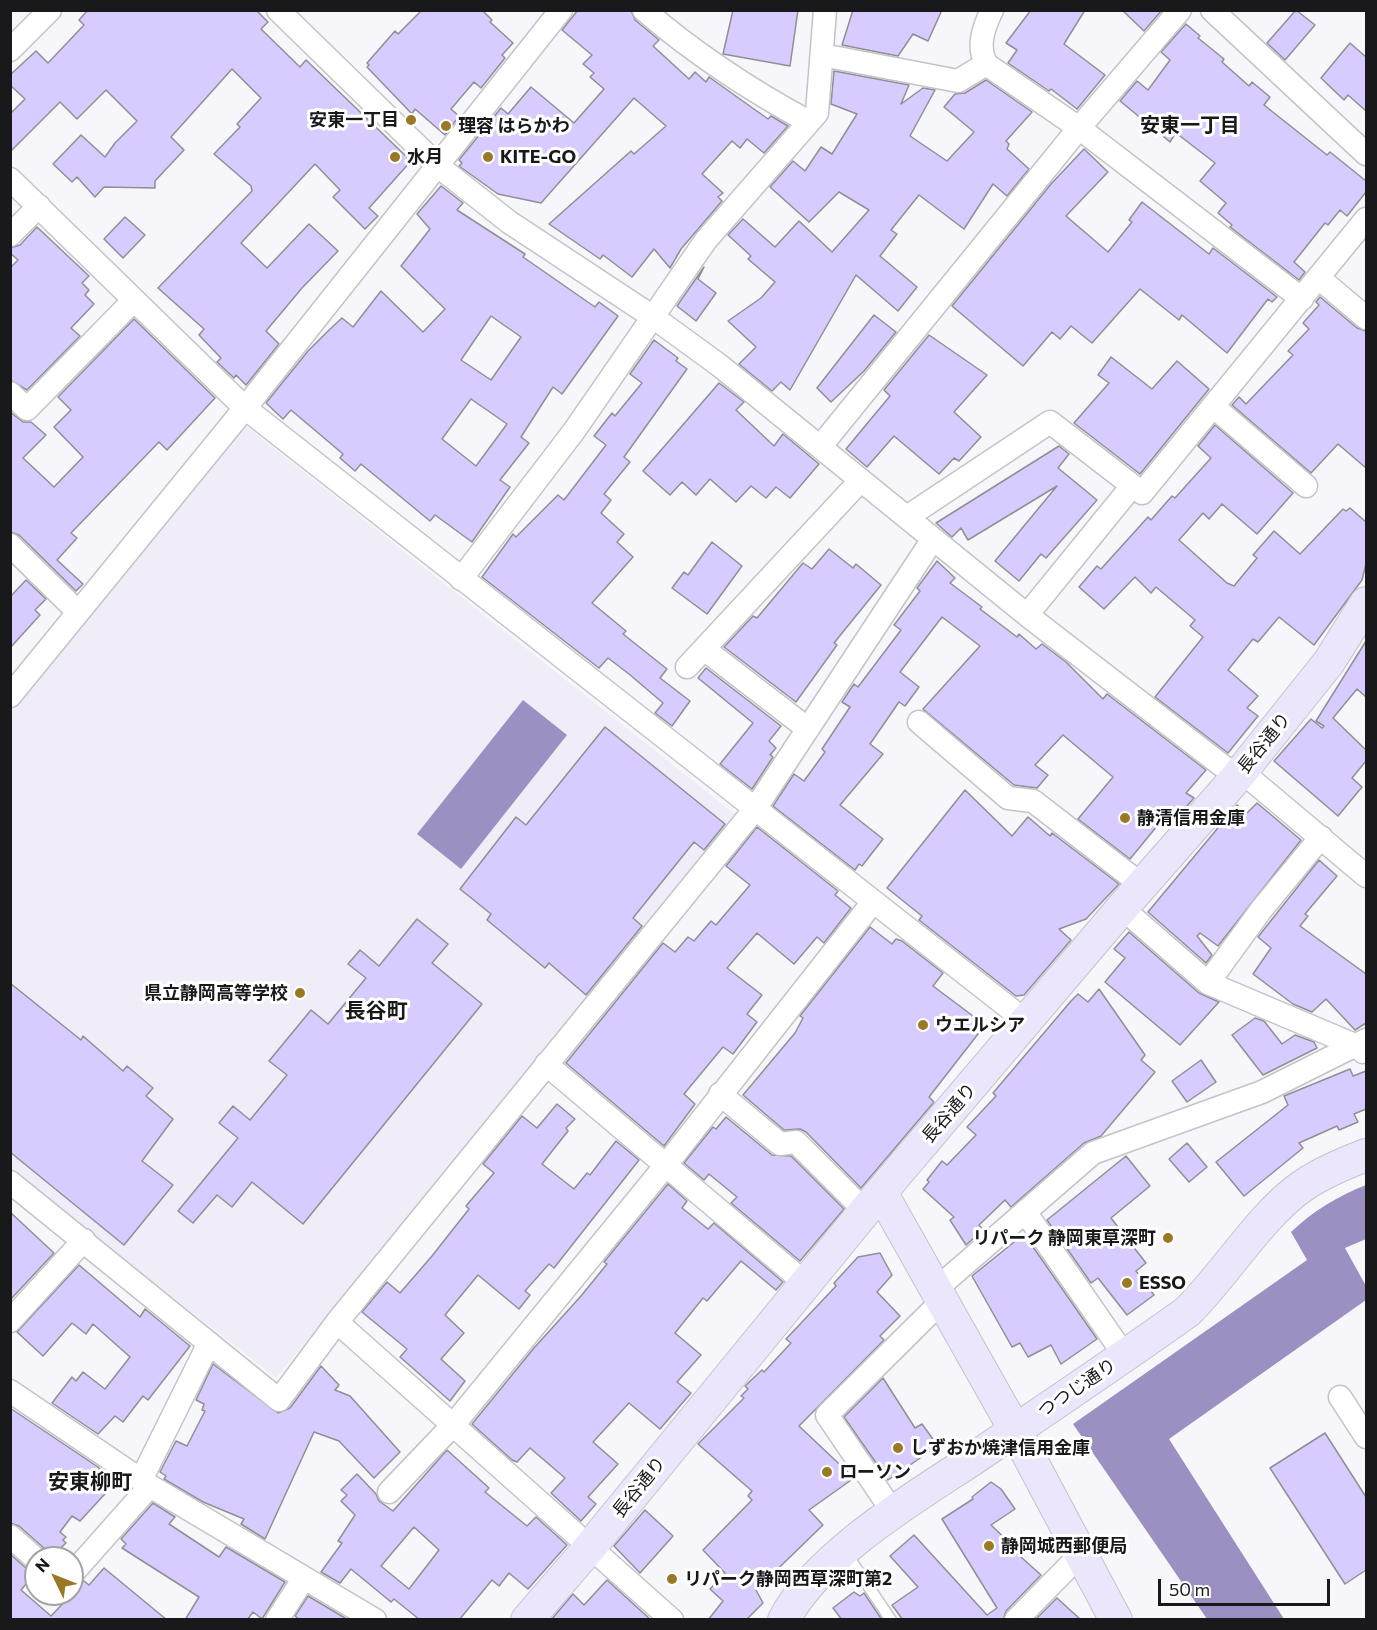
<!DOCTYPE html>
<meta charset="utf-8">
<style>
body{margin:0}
#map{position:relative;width:1377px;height:1630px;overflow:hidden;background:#f7f6fa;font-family:Commissioner,sans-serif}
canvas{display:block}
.frame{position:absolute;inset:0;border:12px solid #19181a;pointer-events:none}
.north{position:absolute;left:24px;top:1546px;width:60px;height:60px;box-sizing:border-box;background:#fff;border:2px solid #a3a3a3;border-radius:50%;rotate:313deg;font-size:16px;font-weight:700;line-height:24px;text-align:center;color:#19181a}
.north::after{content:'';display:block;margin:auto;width:21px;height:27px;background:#9b7924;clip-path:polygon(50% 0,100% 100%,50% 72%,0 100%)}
.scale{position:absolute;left:1158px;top:1579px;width:172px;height:27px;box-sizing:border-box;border:3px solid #19181a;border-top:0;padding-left:8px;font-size:18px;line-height:21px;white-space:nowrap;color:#19181a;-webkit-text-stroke:4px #fff;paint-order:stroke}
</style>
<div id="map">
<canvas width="1377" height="1630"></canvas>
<div class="frame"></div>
<div class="north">N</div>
<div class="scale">50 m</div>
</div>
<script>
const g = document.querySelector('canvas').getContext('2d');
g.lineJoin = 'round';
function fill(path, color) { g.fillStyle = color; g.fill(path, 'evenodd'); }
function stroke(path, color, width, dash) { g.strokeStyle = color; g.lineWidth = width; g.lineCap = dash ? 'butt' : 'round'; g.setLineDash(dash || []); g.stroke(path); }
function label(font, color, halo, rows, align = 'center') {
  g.font = font + ' Commissioner,"Noto Sans JP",sans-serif'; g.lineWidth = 6; g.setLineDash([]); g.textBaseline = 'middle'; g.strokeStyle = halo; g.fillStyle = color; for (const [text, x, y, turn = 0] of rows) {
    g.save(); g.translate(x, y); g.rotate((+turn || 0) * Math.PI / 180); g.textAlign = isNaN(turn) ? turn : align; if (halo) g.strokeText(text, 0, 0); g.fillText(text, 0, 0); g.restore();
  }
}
const built = new Path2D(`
 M 246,426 L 736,815 L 276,1378 L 11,1171 L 10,711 Z`);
const water = new Path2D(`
 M 523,700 L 567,735 L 461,869 L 417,834 Z
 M 1366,1185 L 1366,1239 L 1345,1248 L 1366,1286 L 1366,1300 L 1169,1439 L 1284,1619 L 1207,1619 L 1073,1424 L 1307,1260 L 1291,1232 C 1313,1211 1338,1196 1366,1185 Z`);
const building = new Path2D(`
 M 88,10 L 256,10 L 268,22 L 261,29 L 300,67 L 306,60 L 411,161 L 369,208 L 378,216 L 365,229 L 333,197 L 340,190 L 315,164 L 241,243 L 267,268 L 309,224 L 338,251 L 302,288 L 266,331 L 279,344 L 246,385 L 236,375 L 234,378 L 217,362 L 221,358 L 199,335 L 204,329 L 158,288 L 252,191 L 251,186 L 214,154 L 240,127 L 237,124 L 261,98 L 232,69 L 171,137 L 184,150 L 155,181 L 155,188 L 104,187 L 95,197 L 77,177 L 72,182 L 53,164 L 81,135 L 105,157 L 115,143 L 137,121 L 106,90 L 77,119 L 60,102 L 10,152 L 10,114 L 25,99 L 10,85 L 10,75 L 36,51 L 48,63 L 84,25 L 79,20 Z
 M 422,10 L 482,10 L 492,20 L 490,22 L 513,43 L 502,55 L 505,58 L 481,88 L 474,82 L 451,109 L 459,116 L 445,135 L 415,109 L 412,114 L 367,67 L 369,65 L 367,63 L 395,31 L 398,34 Z
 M 578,10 L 631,10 L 635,20 L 659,40 L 653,46 L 689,79 L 695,72 L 706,82 L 709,77 L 768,119 L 771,116 L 788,126 L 764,153 L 747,139 L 740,148 L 732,141 L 702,174 L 723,193 L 718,197 L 722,201 L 681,249 L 670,268 L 654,249 L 632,277 L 603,255 L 600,259 L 549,224 L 631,151 L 634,154 L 666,126 L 634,98 L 541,203 L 498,194 L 459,166 L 462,163 L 459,160 L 501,108 L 508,114 L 531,87 L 574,123 L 604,89 L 590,77 L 594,73 L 583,64 L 592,55 L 562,30 Z
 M 733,10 L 798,10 L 790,66 L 723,54 Z
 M 853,10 L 942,10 L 928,41 L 913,34 L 898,56 L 842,45 Z
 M 1031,10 L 1085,10 L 1064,44 L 1105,75 L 1077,109 L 1051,89 L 1049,91 L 1008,63 L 1017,50 L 1006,43 Z
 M 1122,10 L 1162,10 L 1144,31 Z
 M 1296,10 L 1315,25 L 1285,60 L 1267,43 Z
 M 1186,24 L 1200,36 L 1198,38 L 1224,59 L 1222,62 L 1249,86 L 1252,82 L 1270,97 L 1264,105 L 1327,155 L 1330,152 L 1366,181 L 1366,192 L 1347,216 L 1340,210 L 1328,225 L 1325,223 L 1294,262 L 1305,272 L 1299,280 L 1230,227 L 1232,225 L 1218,213 L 1226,203 L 1200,181 L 1215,163 L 1180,136 L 1175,134 L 1170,142 L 1120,101 L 1137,81 L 1148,90 L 1170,60 L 1161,52 Z
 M 1350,43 L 1366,57 L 1366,111 L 1348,95 L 1344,100 L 1321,78 Z
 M 834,71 L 909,85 L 901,104 L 923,88 L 935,90 L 910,136 L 947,161 L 974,132 L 944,107 L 955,94 L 965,93 L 986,80 L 1032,112 L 1006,141 L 1009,144 L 1007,149 L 1029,169 L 1007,196 L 993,184 L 964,229 L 919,195 L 891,230 L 897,234 L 880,256 L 917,287 L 898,311 L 856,275 L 790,390 L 781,382 L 772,391 L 739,364 L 756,347 L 728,321 L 761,298 L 775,282 L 748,259 L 751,256 L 728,235 L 743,219 L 775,247 L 799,221 L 832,252 L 869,210 L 839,192 L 809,222 L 770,187 L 793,161 L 805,171 L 821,147 L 832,154 L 857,114 L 831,104 Z
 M 1084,149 L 1108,172 L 1066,216 L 1108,252 L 1132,222 L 1129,220 L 1142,202 L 1209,254 L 1213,248 L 1277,297 L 1272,302 L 1268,299 L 1227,353 L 1182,315 L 1179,320 L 1140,289 L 1092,343 L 1071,326 L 1060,339 L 1052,332 L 1023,366 L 952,306 L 1051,184 Z
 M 441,186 L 463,203 L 457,210 L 525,254 L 523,257 L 595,307 L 599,302 L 618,316 L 562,394 L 553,387 L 521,437 L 529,443 L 500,480 L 510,487 L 472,542 L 435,515 L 430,521 L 361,464 L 355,471 L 340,458 L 343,454 L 291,410 L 283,419 L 266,403 L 308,351 L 328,331 L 342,318 L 353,327 L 381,291 L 423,332 L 445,309 L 401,266 L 430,229 L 417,214 ZM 491,316 L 521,337 L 491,380 L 461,360 ZM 471,399 L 507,424 L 476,466 L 442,439 Z
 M 125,217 L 145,235 L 123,258 L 104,239 Z
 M 37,227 L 89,276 L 82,283 L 89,290 L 85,295 L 94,304 L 71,328 L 80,336 L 27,390 L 10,380 L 10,268 L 18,260 L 10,253 L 10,248 L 20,245 Z
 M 704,267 L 698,279 L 716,293 L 696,321 L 677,306 Z
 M 1320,297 L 1357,328 L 1366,331 L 1366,468 L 1338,444 L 1311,473 L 1232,405 L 1239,397 L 1246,404 L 1293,355 L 1288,351 L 1309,329 L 1303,323 L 1319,305 L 1316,302 Z
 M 874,315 L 896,332 L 864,371 L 831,402 L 817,388 Z
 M 134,319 L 215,398 L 167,450 L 159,442 L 71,533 L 77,538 L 57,560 L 83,584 L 76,591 L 19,535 L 10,532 L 10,412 L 23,422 L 31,422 L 46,435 L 23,458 L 54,487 L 83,457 L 54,427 L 71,410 L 58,397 Z
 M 929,335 L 987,375 L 954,412 L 981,437 L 959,461 L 954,458 L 939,474 L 894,436 L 867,467 L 846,449 L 890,396 L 884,390 Z
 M 654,340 L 678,358 L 676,361 L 687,369 L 624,457 L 630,462 L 604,494 L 611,500 L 601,513 L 624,534 L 617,542 L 633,557 L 592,603 L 626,631 L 623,634 L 667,669 L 660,678 L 690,701 L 672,726 L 655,713 L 663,703 L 629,674 L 608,658 L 599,668 L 482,577 L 513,534 L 516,537 L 558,495 L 564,500 L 606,445 L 594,436 L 612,413 L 615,416 L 642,383 L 630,374 Z
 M 1111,357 L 1152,389 L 1177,361 L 1209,389 L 1140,474 L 1074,423 L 1109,383 L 1098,375 Z
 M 719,383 L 744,402 L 736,410 L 774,446 L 783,434 L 819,464 L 790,498 L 776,487 L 766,498 L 751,486 L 736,502 L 710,479 L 696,495 L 682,482 L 670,495 L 643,471 Z
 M 1215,425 L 1293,493 L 1257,534 L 1222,504 L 1209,519 L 1203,513 L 1179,540 L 1227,583 L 1234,586 L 1257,558 L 1253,555 L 1274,531 L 1300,554 L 1343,509 L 1346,511 L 1350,508 L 1366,522 L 1366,564 L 1362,580 L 1314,645 L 1279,617 L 1258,642 L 1253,639 L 1228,670 L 1258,696 L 1247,708 L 1258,716 L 1228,753 L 1155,697 L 1203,637 L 1190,626 L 1195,620 L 1156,587 L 1151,593 L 1135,577 L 1104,609 L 1079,587 L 1097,566 L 1101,569 L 1148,517 L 1151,520 L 1172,496 L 1175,498 L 1211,458 L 1198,446 Z
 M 1059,446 L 1069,454 L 1058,468 L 1097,500 L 1046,558 L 1041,554 L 1019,581 L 995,561 L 1057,486 L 968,540 L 961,528 L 952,537 L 936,523 Z
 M 712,542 L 742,566 L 707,614 L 672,588 L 684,572 L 688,575 Z
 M 829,549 L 853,568 L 856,564 L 881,585 L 834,643 L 837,645 L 796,702 L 724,647 L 753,616 L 757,618 L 803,563 L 812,569 Z
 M 937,561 L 955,578 L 950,583 L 982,607 L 980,609 L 1017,637 L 1019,634 L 1036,649 L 1042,644 L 1066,662 L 1103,699 L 1107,694 L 1206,770 L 1186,793 L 1194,798 L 1179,815 L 1171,809 L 1130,859 L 1078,819 L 1113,777 L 1063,735 L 1035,765 L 1048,775 L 1037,788 L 1014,785 L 923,709 L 980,646 L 942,617 L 900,672 L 919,687 L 905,706 L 899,702 L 870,744 L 883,754 L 840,805 L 883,839 L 862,866 L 859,864 L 855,870 L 773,806 L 794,774 L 804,781 L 825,752 L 822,749 L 850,707 L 842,702 L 854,684 L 858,687 L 901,630 L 894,625 L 920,591 L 917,588 Z
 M 26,580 L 46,599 L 35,610 L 40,615 L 10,648 L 10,597 Z
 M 1366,641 L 1366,697 L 1357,689 L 1333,718 L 1366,750 L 1366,761 L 1352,778 L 1362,787 L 1338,816 L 1274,761 L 1311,719 L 1322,728 L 1324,726 L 1316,721 Z
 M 706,668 L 781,726 L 769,741 L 776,748 L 770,755 L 773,757 L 752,789 L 720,764 L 753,723 L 698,678 Z
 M 605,727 L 725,824 L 704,850 L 694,842 L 633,918 L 642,926 L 586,995 L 549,963 L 545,968 L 487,920 L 491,914 L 460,889 L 516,817 L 526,825 Z
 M 965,790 L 1012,836 L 1028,817 L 1050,836 L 1052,833 L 1119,884 L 1086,919 L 1059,929 L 1071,940 L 1024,995 L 1016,996 L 919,920 L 922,916 L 887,888 Z
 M 1257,803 L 1301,840 L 1218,946 L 1200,933 L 1197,936 L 1212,955 L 1206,963 L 1148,912 L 1237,805 L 1247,813 Z
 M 757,827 L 838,891 L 835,895 L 851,908 L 824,943 L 817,937 L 794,964 L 757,933 L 727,968 L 762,995 L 747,1014 L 757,1022 L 733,1054 L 723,1047 L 684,1094 L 695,1104 L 664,1146 L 566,1063 L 663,943 L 675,952 L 688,937 L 694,941 L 711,921 L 716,925 L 750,885 L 726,866 Z
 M 1319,860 L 1337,876 L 1305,914 L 1308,916 L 1300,926 L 1366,974 L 1366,1023 L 1355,1030 L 1326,999 L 1312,1012 L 1293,1004 L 1253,974 L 1271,948 L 1258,937 Z
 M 417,919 L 448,944 L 432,963 L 482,1004 L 303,1224 L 252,1182 L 232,1207 L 217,1195 L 193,1223 L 178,1211 L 238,1138 L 219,1123 L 233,1106 L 250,1120 L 287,1075 L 269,1061 L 311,1010 L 328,1024 L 366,978 L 348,964 L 360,950 L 379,966 Z
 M 870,927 L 892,944 L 896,939 L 902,941 L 943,973 L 933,986 L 985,1025 L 929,1097 L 934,1102 L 861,1188 L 806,1132 L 800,1129 L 784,1130 L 743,1095 L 795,1033 L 803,1018 L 800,1016 Z
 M 1129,932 L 1199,993 L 1219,1002 L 1180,1045 L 1105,982 L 1125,958 L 1114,949 Z
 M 10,983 L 81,1040 L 83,1036 L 123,1071 L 127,1066 L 153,1088 L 146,1096 L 173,1119 L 142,1161 L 173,1185 L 124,1245 L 10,1152 Z
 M 1099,989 L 1145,1055 L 1141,1060 L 1155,1072 L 1101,1136 L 1084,1143 L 1011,1207 L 1005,1200 L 979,1225 L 983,1230 L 966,1245 L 950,1220 L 954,1217 L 923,1189 L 929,1182 L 927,1180 L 942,1161 L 947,1165 L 976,1135 L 967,1127 L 996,1096 L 993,1093 L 1071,1001 L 1078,994 L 1088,1002 Z
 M 1255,1018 L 1264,1021 L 1282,1044 L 1295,1035 L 1314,1042 L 1317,1048 L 1263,1075 L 1232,1035 Z
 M 1201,1060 L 1216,1082 L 1187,1102 L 1172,1081 Z
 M 1350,1069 L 1353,1076 L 1366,1071 L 1366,1109 L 1354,1114 L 1358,1122 L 1339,1130 L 1337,1126 L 1299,1143 L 1303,1148 L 1244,1196 L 1216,1162 L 1288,1105 L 1284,1096 Z
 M 557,1104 L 575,1119 L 566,1128 L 568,1131 L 542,1164 L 574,1189 L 587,1173 L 590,1175 L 616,1141 L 639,1160 L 554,1268 L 549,1264 L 525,1291 L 530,1295 L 519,1309 L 478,1275 L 445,1315 L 464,1333 L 441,1359 L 465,1381 L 450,1401 L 400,1357 L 407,1349 L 362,1312 L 387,1282 L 400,1293 L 432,1256 L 469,1209 L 466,1206 L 494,1173 L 483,1164 L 522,1116 L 537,1128 Z
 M 726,1117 L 772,1155 L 791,1156 L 844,1209 L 800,1261 L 731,1203 L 737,1197 L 709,1174 L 704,1180 L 684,1163 L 713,1127 L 716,1129 Z
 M 1187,1143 L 1207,1167 L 1189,1182 L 1169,1159 Z
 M 1126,1156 L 1150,1186 L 1111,1218 L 1146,1263 L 1136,1271 L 1154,1295 L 1127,1315 L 1098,1278 L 1091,1283 L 1047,1220 Z
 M 668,1184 L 687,1201 L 682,1208 L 708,1229 L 714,1223 L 783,1282 L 776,1290 L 741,1261 L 707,1301 L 703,1298 L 675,1333 L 701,1355 L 677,1382 L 691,1393 L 660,1429 L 629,1403 L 593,1442 L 618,1464 L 588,1497 L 596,1504 L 581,1521 L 551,1493 L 565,1478 L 530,1448 L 517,1462 L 512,1460 L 472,1424 L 534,1348 L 581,1296 L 607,1264 L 604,1262 Z
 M 10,1212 L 54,1253 L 10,1300 Z
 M 1024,1234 L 1097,1339 L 1061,1364 L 1051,1345 L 1028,1357 L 1020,1343 L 1012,1347 L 972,1276 Z
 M 880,1253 L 892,1275 L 877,1292 L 900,1316 L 880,1336 L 884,1340 L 799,1426 L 854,1478 L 809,1510 L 823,1525 L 756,1590 L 763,1603 L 746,1620 L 708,1620 L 723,1601 L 710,1589 L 725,1573 L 703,1550 L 752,1500 L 748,1496 L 752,1491 L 698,1444 L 744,1398 L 741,1396 L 748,1389 L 745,1386 L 762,1370 L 764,1372 L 791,1343 L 786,1339 L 836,1286 L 834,1283 L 858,1257 Z
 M 79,1265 L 140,1317 L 145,1309 L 190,1346 L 148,1400 L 143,1396 L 123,1422 L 115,1416 L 98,1434 L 52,1403 L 72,1377 L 76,1381 L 83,1372 L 105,1389 L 130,1357 L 93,1324 L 86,1334 L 72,1323 L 43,1356 L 17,1332 Z
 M 213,1364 L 278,1413 L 290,1408 L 321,1366 L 339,1385 L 335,1390 L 350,1396 L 400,1452 L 374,1478 L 339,1441 L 314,1432 L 265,1539 L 241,1524 L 244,1519 L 203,1502 L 164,1479 L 166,1476 L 160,1472 L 176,1441 L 187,1446 L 205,1411 L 202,1410 L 204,1404 L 196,1400 Z
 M 883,1378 L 915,1428 L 922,1424 L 938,1446 L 888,1480 L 844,1417 Z
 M 10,1408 L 98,1467 L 115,1483 L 80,1521 L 72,1516 L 60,1532 L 66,1537 L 63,1540 L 66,1543 L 50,1558 L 45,1549 L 19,1526 L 10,1523 Z
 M 1325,1433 L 1366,1497 L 1366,1570 L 1345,1584 L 1270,1468 Z
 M 447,1450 L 489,1488 L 485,1492 L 527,1526 L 536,1517 L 567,1545 L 528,1589 L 509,1573 L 499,1586 L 492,1580 L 459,1620 L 420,1620 L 394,1599 L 391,1602 L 351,1569 L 340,1583 L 321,1572 L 342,1543 L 338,1541 L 355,1515 L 341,1501 L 347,1495 L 341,1490 L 357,1474 L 376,1494 L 379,1501 L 393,1511 ZM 414,1527 L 439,1550 L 409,1589 L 381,1566 Z
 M 991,1482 L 1001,1489 L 1015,1509 L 991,1525 L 1013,1546 L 1011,1548 L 1041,1575 L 1006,1611 L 1003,1620 L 903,1620 L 892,1605 L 918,1587 L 890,1556 L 914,1535 L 987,1615 L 997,1608 L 942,1519 L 973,1499 L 972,1497 Z
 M 153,1503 L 175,1517 L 169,1524 L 219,1557 L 226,1547 L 285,1582 L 262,1619 L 253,1612 L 247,1620 L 185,1620 L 199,1597 L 122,1548 L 126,1544 L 121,1539 Z
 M 645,1510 L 673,1536 L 640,1573 L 614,1546 Z
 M 10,1554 L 27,1569 L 36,1572 L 21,1590 L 51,1616 L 72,1594 L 73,1587 L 84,1581 L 89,1585 L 104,1568 L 167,1620 L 10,1620 Z
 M 607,1580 L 651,1620 L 551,1620 L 573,1594 L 584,1605 Z
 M 854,1592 L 860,1596 L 864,1593 L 882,1620 L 842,1620 L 833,1608 Z
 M 308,1596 L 345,1618 L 347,1620 L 300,1620 L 295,1616 Z
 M 1057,1598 L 1081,1620 L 1035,1620 Z`);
const lane = new Path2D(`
 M 846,1553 L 891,1620`);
const street = new Path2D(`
 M 278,10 L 438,166 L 509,222 L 653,317 L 719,365 L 1027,615 L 1237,777
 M 644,10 C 695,54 750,90 809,122
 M 992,10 C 983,29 977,46 986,64 L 1079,128 L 1302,299
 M 1212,10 L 1366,154
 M 10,50 L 50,10
 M 822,55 L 958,81 L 986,64
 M 10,179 L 245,408 L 1027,1022
 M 10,235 L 39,206
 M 1319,278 L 1366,318
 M 10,393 L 27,409 L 134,300
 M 1214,407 L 1306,486
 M 820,447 L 1079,128 L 1180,10
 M 907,517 L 1050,422 L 1142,493 L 1366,219
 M 10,545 L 78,612
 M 461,579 L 574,431 L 706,240 L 817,113 L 825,10
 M 1027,615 L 1132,486
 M 704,649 L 808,729
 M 687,667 L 861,480
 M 10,696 L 245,408 L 561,10
 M 919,722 L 1008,798 L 1033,801 L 1142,885
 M 1241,771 L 1366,876
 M 1122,908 L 1208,983 L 1357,1046 L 1363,1052
 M 1208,983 L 1261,910 L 1321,837
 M 546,1064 L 805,1283
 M 720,1094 L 780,1144 L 796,1142 L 865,1211
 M 10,1182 L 279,1400 L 337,1322 L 755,809 L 933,539
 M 1026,1213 L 1125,1356
 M 935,1290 L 1093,1153 L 1262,1092 L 1366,1040
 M 10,1321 L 84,1240
 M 337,1322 L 672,1620
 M 10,1391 L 150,1486 L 375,1620
 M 1340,1397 L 1366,1437
 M 141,1480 L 209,1343
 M 389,1492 L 454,1424 L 666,1165 L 873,902
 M 893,1512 L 827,1415 L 942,1301
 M 10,1536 L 36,1559
 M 72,1574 L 150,1486
 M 277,1620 L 304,1578
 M 1016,1620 L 1081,1554`);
const secondary = new Path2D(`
 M 881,1192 L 1015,1430 L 1116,1620
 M 527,1620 L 591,1546 L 865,1211 L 1122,908 L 1237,777 L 1329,662 L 1366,603
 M 784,1620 C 816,1556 914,1498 973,1459 C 1045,1410 1117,1362 1187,1312 C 1225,1275 1262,1213 1304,1185 C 1323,1172 1345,1163 1366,1155`);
const markers = [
 [411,120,6,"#9b7924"],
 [446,126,6,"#9b7924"],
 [395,157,6,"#9b7924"],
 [488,157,6,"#9b7924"],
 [1125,818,6,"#9b7924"],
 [300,993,6,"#9b7924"],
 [923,1025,6,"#9b7924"],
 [1168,1238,6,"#9b7924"],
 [1127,1283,6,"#9b7924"],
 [898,1448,6,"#9b7924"],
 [827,1472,6,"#9b7924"],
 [989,1546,6,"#9b7924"],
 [672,1579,6,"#9b7924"]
];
const poiNames = [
 ["安東一丁目",399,120,"right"],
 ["理容 はらかわ",458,126],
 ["水月",407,157],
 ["KITE-GO",500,157],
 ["静清信用金庫",1137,818],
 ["県立静岡高等学校",288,993,"right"],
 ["ウエルシア",935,1025],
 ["リパーク 静岡東草深町",1156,1238,"right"],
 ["ESSO",1139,1283],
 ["しずおか焼津信用金庫",910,1448],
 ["ローソン",839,1472],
 ["静岡城西郵便局",1001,1546],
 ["リパーク静岡西草深町第2",684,1579]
];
const streetNames = [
 ["長谷通り",1264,743,-51],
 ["長谷通り",949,1113,-49],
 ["つつじ通り",1077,1388,-34],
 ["長谷通り",639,1487,-51]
];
const neighbourhoodNames = [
 ["安東一丁目",1190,125]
];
const quarterNames = [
 ["長谷町",376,1011],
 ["安東柳町",90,1482]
];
fill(built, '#f0edf9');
fill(water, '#9c90c2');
fill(building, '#d7cbff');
stroke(building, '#908f94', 1.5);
stroke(lane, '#c4c3c8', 13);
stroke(street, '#c4c3c8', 25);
stroke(secondary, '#c4c3c8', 34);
stroke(lane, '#fff', 10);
stroke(street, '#fff', 22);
stroke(secondary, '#ece6fd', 32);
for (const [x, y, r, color] of markers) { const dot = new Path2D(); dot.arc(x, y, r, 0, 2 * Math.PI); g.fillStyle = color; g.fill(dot); stroke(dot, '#fff', 2); }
label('bold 18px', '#19181a', '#fff', poiNames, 'left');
label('18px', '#19181a', '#fff', streetNames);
label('bold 20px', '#19181a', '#fff', neighbourhoodNames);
label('bold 21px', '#19181a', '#fff', quarterNames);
</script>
